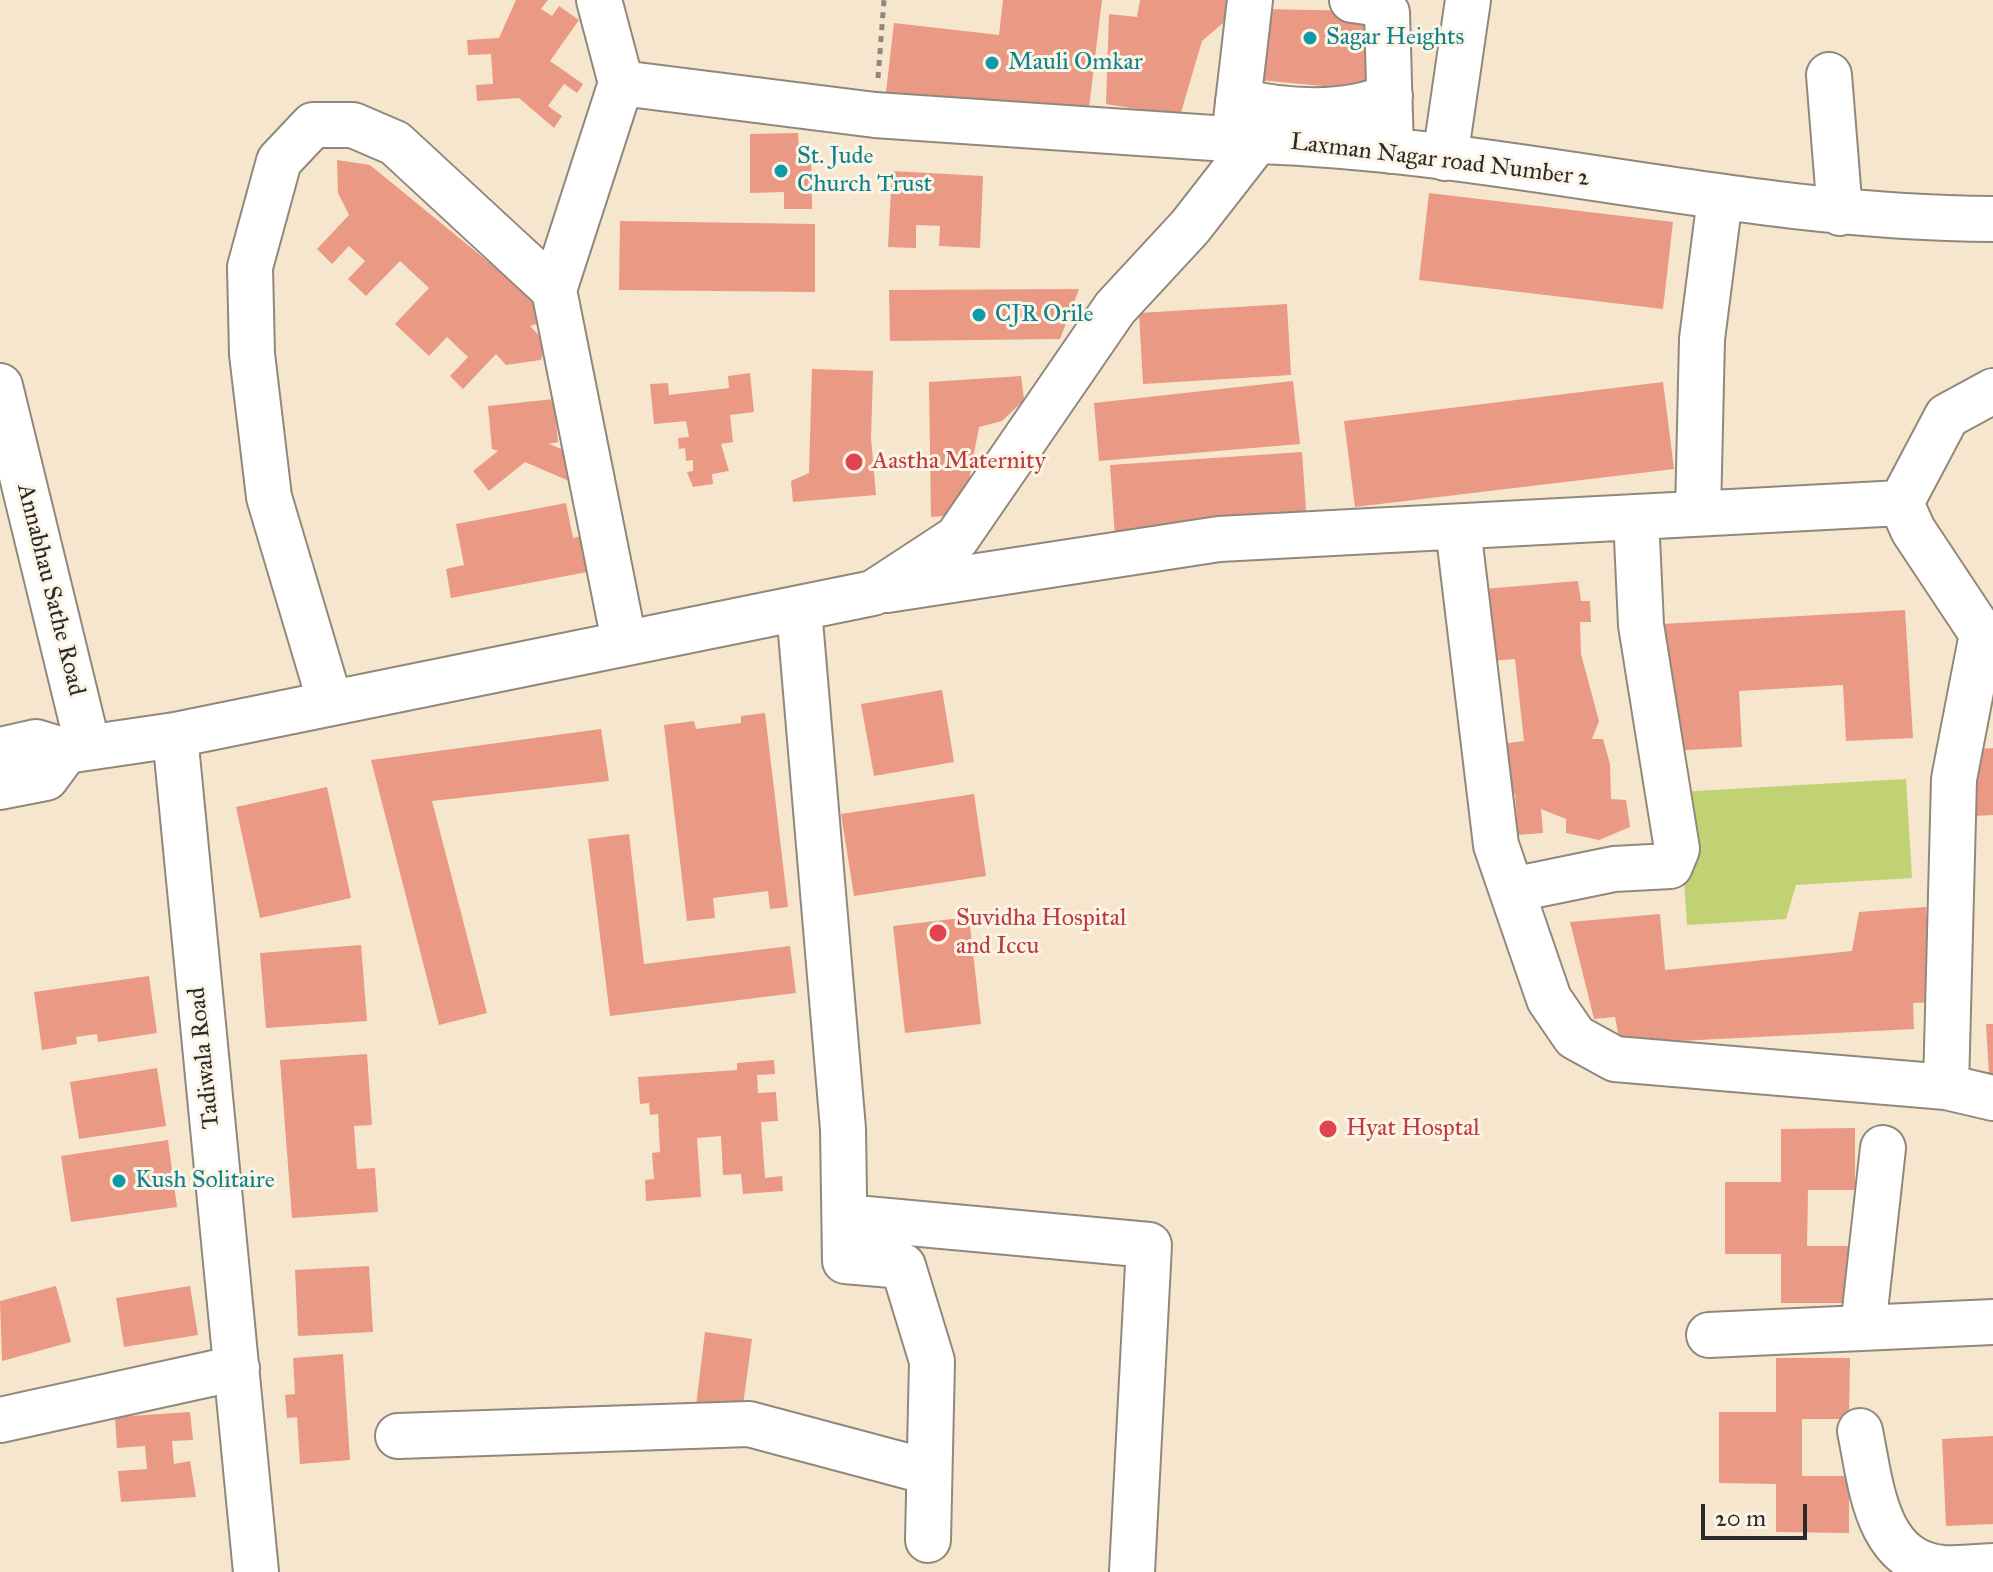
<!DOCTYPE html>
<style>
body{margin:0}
#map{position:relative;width:1993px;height:1572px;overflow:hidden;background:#f7e6ce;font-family:"IM FELL Great Primer",serif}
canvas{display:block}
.scale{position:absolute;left:1701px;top:1504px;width:106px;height:36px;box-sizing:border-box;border:4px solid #2b2b2b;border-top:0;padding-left:10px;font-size:24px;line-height:28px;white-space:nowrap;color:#2b2b2b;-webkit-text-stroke:6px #fcf5e5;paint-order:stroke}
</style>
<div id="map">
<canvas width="1993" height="1572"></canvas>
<div class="scale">20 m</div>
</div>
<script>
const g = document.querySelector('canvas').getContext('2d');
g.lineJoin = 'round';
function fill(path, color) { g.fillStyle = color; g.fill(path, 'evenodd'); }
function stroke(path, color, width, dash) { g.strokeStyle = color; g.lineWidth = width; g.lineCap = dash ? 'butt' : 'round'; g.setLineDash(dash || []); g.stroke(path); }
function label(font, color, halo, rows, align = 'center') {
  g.font = font + ' "IM FELL Great Primer",serif'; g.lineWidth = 6; g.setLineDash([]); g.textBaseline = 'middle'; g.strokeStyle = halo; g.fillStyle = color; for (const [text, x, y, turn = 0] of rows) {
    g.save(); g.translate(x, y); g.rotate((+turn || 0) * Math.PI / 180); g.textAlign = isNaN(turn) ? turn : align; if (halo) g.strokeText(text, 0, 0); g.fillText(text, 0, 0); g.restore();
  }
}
const green = new Path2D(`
 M 1906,779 L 1912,878 L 1796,885 L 1786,919 L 1687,925 L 1678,792 Z`);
const building = new Path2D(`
 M 516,0 L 548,0 L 541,9 L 552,16 L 559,6 L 579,20 L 550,61 L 583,84 L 577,93 L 564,84 L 548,106 L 562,116 L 554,128 L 519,98 L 477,101 L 476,85 L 493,84 L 491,54 L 468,55 L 467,40 L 499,38 Z
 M 1003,0 L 1102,0 L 1088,116 L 886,92 L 894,23 L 999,35 Z
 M 1140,0 L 1231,0 L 1229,18 L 1202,41 L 1180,116 L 1106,104 L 1109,14 L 1137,17 Z
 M 1260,9 L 1365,11 L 1366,65 L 1375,66 L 1376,91 L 1248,79 Z
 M 798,133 L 799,150 L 811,149 L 812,209 L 784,209 L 784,192 L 750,193 L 750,134 Z
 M 337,160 L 370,165 L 546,309 L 542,322 L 530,326 L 546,343 L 541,360 L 506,365 L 496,354 L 463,389 L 450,376 L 468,357 L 447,337 L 429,356 L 395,324 L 429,288 L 400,261 L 366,296 L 348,279 L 365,261 L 349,246 L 332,264 L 317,249 L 349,215 L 338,193 Z
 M 892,171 L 983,176 L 980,248 L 939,246 L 940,226 L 916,225 L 916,248 L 888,247 Z
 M 1429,193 L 1673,222 L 1663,309 L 1419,280 Z
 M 620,221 L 815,224 L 815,292 L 619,290 Z
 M 1079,289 L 1060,339 L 890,341 L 889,290 Z
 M 1287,304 L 1291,375 L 1143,384 L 1139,313 Z
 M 812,369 L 873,371 L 871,438 L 876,495 L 793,502 L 791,481 L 809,473 Z
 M 750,373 L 754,412 L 730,415 L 733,442 L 721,444 L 729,471 L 712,474 L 713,484 L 693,487 L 687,472 L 693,471 L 693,460 L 686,461 L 685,448 L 679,449 L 678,438 L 689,437 L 686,421 L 654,424 L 650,384 L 668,383 L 669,395 L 729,388 L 728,376 Z
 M 1021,376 L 1024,400 L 1002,421 L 979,427 L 965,501 L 954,504 L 944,516 L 931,517 L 929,382 Z
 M 1293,381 L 1300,444 L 1099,461 L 1094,403 Z
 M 1663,382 L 1674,469 L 1355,507 L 1344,421 Z
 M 554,399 L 558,442 L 549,444 L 579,456 L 569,481 L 525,462 L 489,491 L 473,471 L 498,451 L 492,449 L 488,406 Z
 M 1302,452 L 1307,525 L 1115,537 L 1110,465 Z
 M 566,503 L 573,538 L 590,534 L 597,570 L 451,598 L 446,569 L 464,565 L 456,524 Z
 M 1578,581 L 1581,601 L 1590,601 L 1591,622 L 1580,622 L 1581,654 L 1599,721 L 1592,739 L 1603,739 L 1610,764 L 1611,799 L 1626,800 L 1630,827 L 1599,840 L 1566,833 L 1566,819 L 1541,809 L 1543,833 L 1518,835 L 1515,794 L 1504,792 L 1492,745 L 1524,741 L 1515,659 L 1480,662 L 1472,590 Z
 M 1905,610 L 1913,738 L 1846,741 L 1843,685 L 1739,691 L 1742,747 L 1669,751 L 1662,624 Z
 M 942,690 L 954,762 L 874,776 L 861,704 Z
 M 765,713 L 788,907 L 770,909 L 768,891 L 713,898 L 715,918 L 687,921 L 664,725 L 694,721 L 696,729 L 741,723 L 741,716 Z
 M 601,729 L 609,781 L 432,801 L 487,1013 L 439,1025 L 371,760 Z
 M 1993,748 L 1993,815 L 1973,816 L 1969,750 Z
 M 327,787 L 351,898 L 260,918 L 236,807 Z
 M 974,794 L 986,876 L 854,896 L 841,814 Z
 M 629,834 L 644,964 L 790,946 L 796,993 L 610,1016 L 588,839 Z
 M 1926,907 L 1934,1002 L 1913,1003 L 1914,1029 L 1620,1044 L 1615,1017 L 1594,1019 L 1570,922 L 1660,914 L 1665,970 L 1852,951 L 1859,912 Z
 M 969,917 L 981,1024 L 905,1033 L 893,926 Z
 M 361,945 L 367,1021 L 266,1028 L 260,953 Z
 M 149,976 L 157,1033 L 98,1042 L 97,1034 L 76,1037 L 77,1044 L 42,1050 L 34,992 Z
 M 1986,1024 L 1993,1024 L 1993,1089 L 1990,1090 Z
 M 367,1054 L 372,1125 L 354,1126 L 357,1169 L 375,1168 L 378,1212 L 292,1218 L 280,1060 Z
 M 774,1060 L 775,1074 L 757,1075 L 758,1093 L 776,1092 L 778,1121 L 761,1122 L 765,1178 L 782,1176 L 783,1191 L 743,1194 L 741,1174 L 723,1175 L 721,1136 L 697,1138 L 701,1197 L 646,1201 L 645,1180 L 654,1179 L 652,1153 L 660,1152 L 658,1114 L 650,1115 L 649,1103 L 640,1104 L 638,1077 L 737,1070 L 737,1063 Z
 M 157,1068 L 166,1126 L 79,1139 L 70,1082 Z
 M 1855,1128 L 1855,1190 L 1808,1190 L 1807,1246 L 1855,1246 L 1855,1303 L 1781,1303 L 1781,1254 L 1725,1254 L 1725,1182 L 1781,1182 L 1781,1129 Z
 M 168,1140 L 177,1207 L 71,1222 L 61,1156 Z
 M 369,1266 L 373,1332 L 298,1336 L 295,1270 Z
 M 56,1286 L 71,1342 L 2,1361 L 0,1301 Z
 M 190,1286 L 198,1335 L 124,1347 L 116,1298 Z
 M 705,1332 L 752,1339 L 742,1412 L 696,1406 Z
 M 343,1354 L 350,1460 L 300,1464 L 297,1417 L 287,1418 L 285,1395 L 295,1394 L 293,1358 Z
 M 1776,1358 L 1850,1358 L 1849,1419 L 1802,1419 L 1802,1476 L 1849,1476 L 1849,1533 L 1776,1532 L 1776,1484 L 1719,1483 L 1719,1412 L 1776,1412 Z
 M 190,1412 L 193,1440 L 172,1441 L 174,1464 L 190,1461 L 196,1497 L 121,1502 L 118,1471 L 147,1469 L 145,1446 L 117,1448 L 115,1417 Z
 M 1993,1436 L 1993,1524 L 1946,1526 L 1942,1439 Z`);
const path = new Path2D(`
 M 878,78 L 884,0`);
const minor = new Path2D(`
 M 599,0 L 621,83 L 554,290 L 624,641
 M 1352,0 L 1374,3 L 1387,13 L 1391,151
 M 1829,75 L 1840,213
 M 621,83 L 875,115 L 1257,141
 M 1238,101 C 1285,112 1346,116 1390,96
 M 1235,129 L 1250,0
 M 1445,158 L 1468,0
 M 0,386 L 88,747
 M 1901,503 L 1947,416 L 1993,391
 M 1698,513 L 1702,339 L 1720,198
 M 1458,528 L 1496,845 L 1549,999 L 1575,1037 L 1615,1059 L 1946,1087 L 1993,1098
 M 887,590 L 1219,539 L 1901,503 L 1913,530 L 1982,634 L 1993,638
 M 799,609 L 843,1129 L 845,1261 L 903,1266 L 932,1361 L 928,1540
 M 330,702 L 269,497 L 252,354 L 250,267 L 279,161 L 313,125 L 353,125 L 395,143 L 554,290
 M 175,735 L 256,1572
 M 0,750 L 36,742 L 66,751 L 175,735 L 873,593 L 957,538 L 1115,308 L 1190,227 L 1257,141 C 1505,149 1743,218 1993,219
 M 0,787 L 46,778 L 66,751
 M 1512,890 L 1614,869 L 1670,866 L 1677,849 L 1641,625 L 1636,517
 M 1946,1087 L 1954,779 L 1982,634
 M 845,1217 L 1149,1245 L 1132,1572
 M 1863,1328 L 1883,1148
 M 1709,1335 L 1993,1322
 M 0,1420 L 237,1368
 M 1860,1431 C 1871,1483 1875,1562 1943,1568 C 1959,1569 1977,1567 1993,1566
 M 398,1436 L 749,1424 L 929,1472`);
const markers = [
 [1310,38,8,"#0f9aa8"],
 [992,63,8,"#0f9aa8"],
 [781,171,8,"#0f9aa8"],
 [979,315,8,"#0f9aa8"],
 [854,462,10,"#e0444e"],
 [938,933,10,"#e0444e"],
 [1328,1129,10,"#e0444e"],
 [119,1181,8,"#0f9aa8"]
];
const cultureNames = [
 ["Sagar Heights",1326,38],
 ["Mauli Omkar",1008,63],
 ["St. Jude",797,157],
 ["Church Trust",797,185],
 ["CJR Orile",995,315],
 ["Kush Solitaire",135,1181]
];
const streetNames = [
 ["Laxman Nagar road Number 2",1440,161,7],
 ["Annabhau Sathe Road",50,590,76],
 ["Tadiwala Road",205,1058,-96]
];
const healthNames = [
 ["Aastha Maternity",872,462],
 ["Suvidha Hospital",956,919],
 ["and Iccu",956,947],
 ["Hyat Hosptal",1346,1129]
];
fill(green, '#c1d275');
fill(building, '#e99984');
stroke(minor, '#91887c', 48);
stroke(path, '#91887c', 5, [6, 6]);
stroke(minor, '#fff', 44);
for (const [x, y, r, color] of markers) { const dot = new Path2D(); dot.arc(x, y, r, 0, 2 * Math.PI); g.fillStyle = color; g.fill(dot); stroke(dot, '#fcf5e5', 3); }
label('24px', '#0d838f', '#fcf5e5', cultureNames, 'left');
label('24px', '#2b2b2b', '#fcf5e5', streetNames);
label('24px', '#be3a42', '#fcf5e5', healthNames, 'left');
</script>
